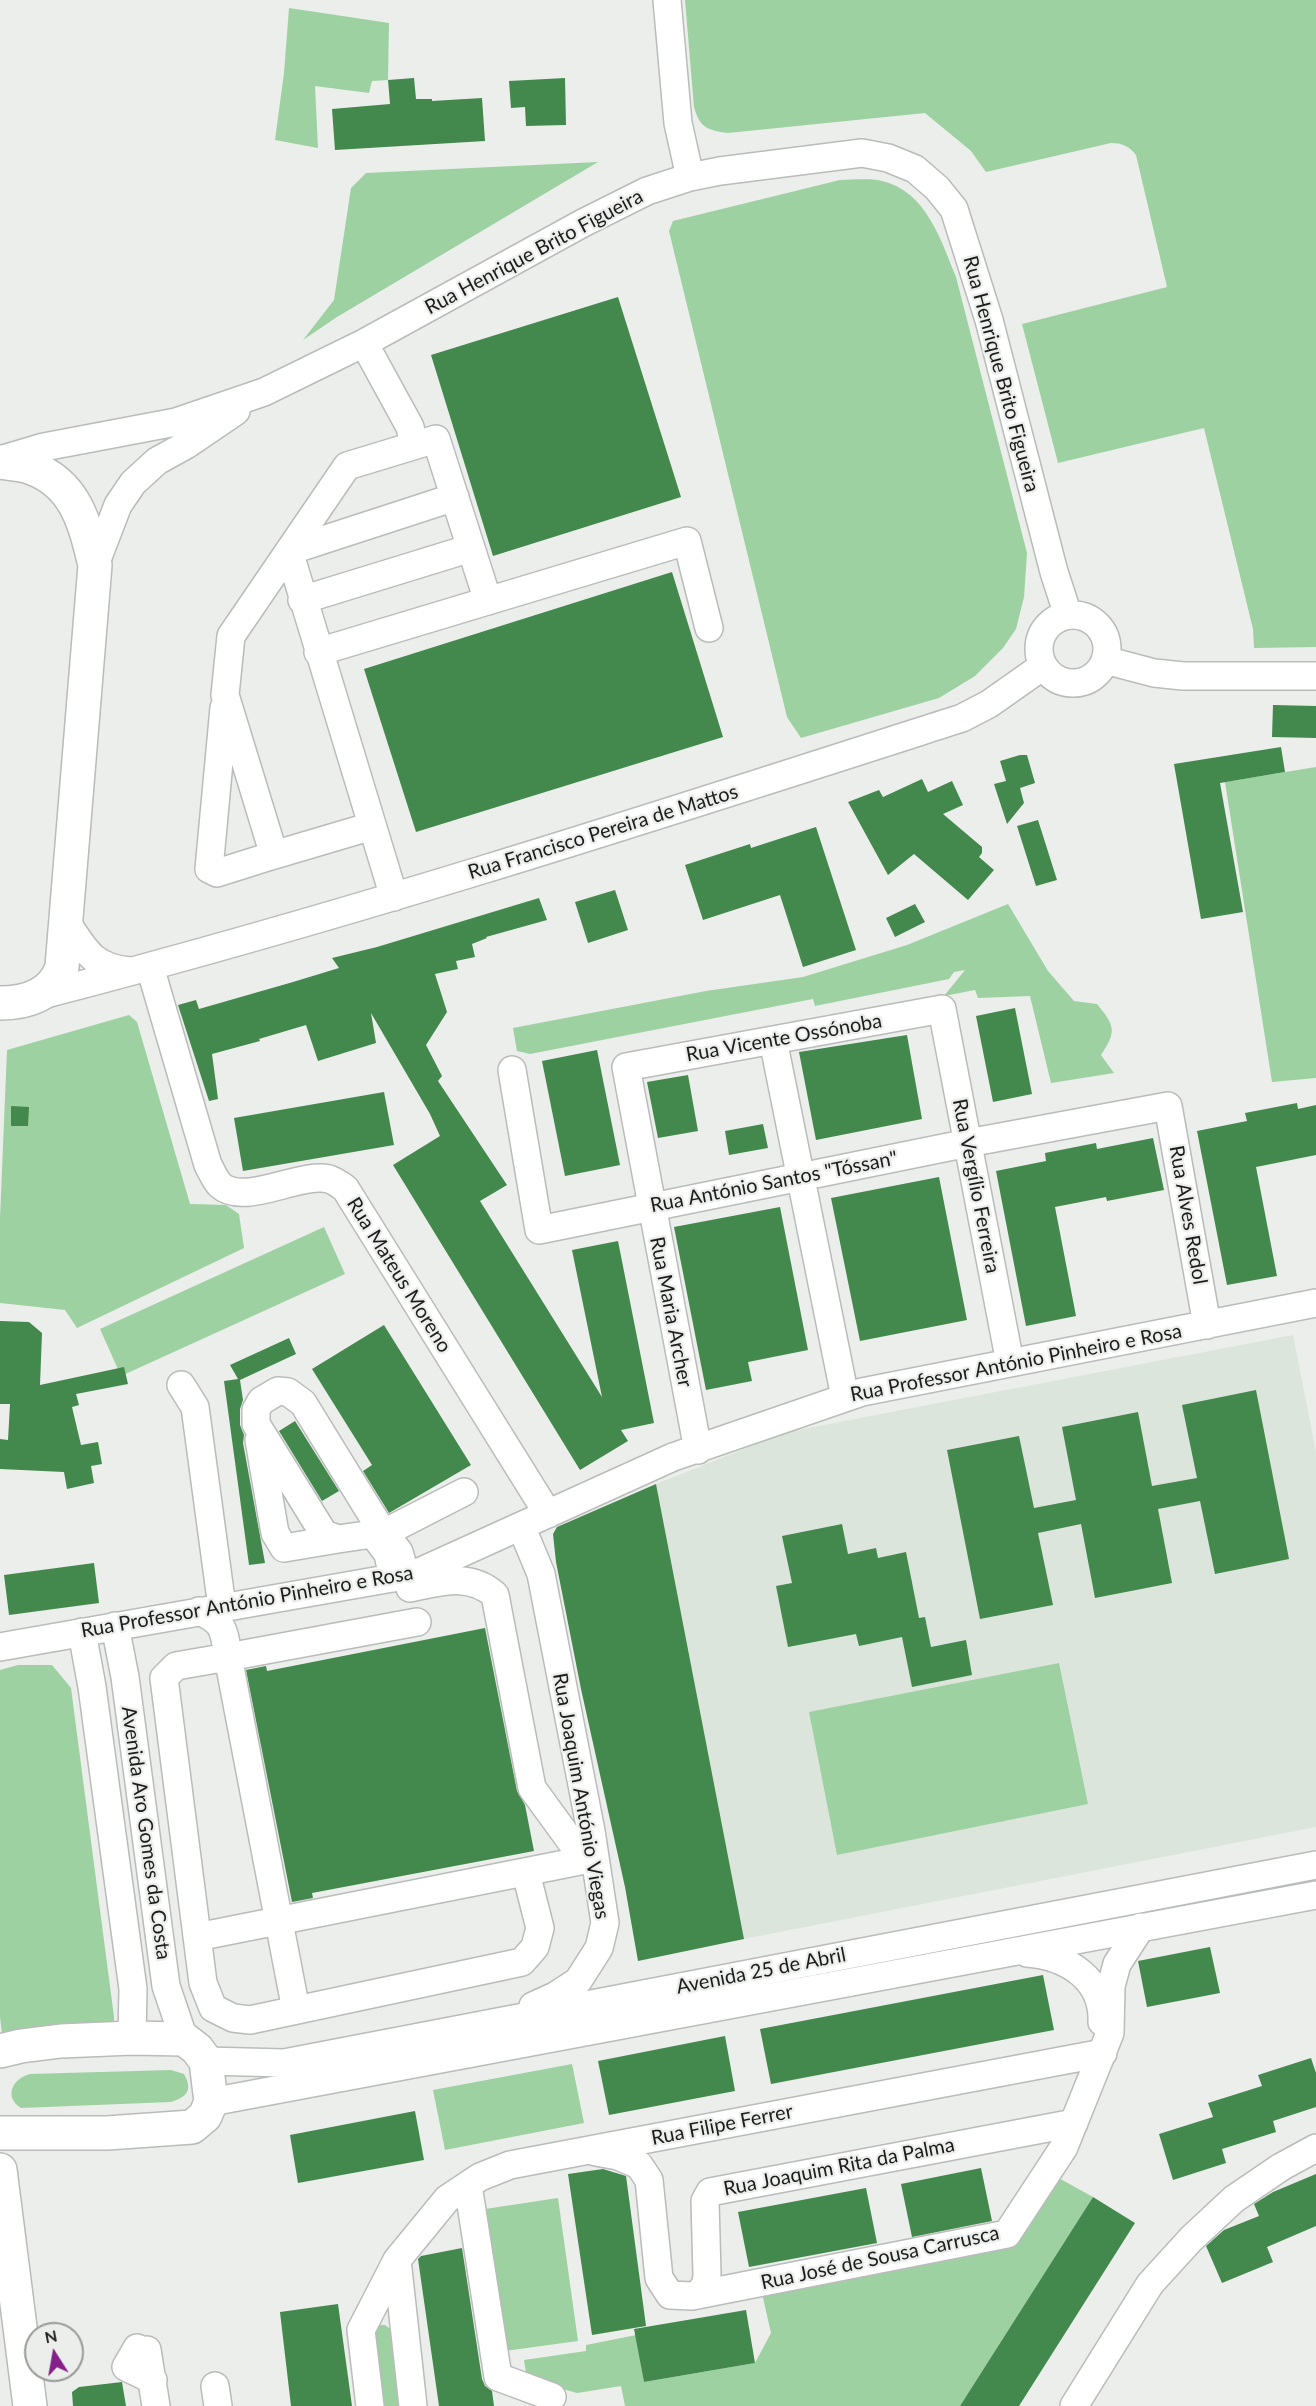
<!DOCTYPE html>
<meta charset="utf-8">
<style>
body{margin:0}
#map{position:relative;width:1316px;height:2406px;overflow:hidden;background:#ebeeeb;font-family:Lato,sans-serif}
canvas{display:block}
.north{position:absolute;left:24px;top:2322px;width:60px;height:60px;box-sizing:border-box;background:#ebeeeb;border:2px solid #989a98;border-radius:50%;rotate:349deg;font-size:16px;font-weight:700;line-height:24px;text-align:center;color:#1b1c1b}
.north::after{content:'';display:block;margin:auto;width:21px;height:27px;background:#852089;clip-path:polygon(50% 0,100% 100%,50% 72%,0 100%)}
</style>
<div id="map">
<canvas width="1316" height="2406"></canvas>
<div class="north">N</div>
</div>
<script>
const g = document.querySelector('canvas').getContext('2d');
g.lineJoin = 'round';
function fill(path, color) { g.fillStyle = color; g.fill(path, 'evenodd'); }
function stroke(path, color, width, dash) { g.strokeStyle = color; g.lineWidth = width; g.lineCap = dash ? 'butt' : 'round'; g.setLineDash(dash || []); g.stroke(path); }
function label(font, color, halo, rows, align = 'center') {
  g.font = font + ' Lato,sans-serif'; g.lineWidth = 4.5; g.setLineDash([]); g.textBaseline = 'middle'; g.strokeStyle = halo; g.fillStyle = color; for (const [text, x, y, turn = 0] of rows) {
    g.save(); g.translate(x, y); g.rotate((+turn || 0) * Math.PI / 180); g.textAlign = isNaN(turn) ? turn : align; if (halo) g.strokeText(text, 0, 0); g.fillText(text, 0, 0); g.restore();
  }
}
const built = new Path2D(`
 M 1293,1335 L 1316,1452 L 1316,1827 L 744,1939 L 656,1484 L 787,1432 Z`);
const green = new Path2D(`
 M 685,0 L 1316,0 L 1316,647 L 1254,648 L 1253,629 L 1204,428 L 1058,463 L 1022,324 L 1167,287 L 1136,155 C 1129,146 1122,143 1111,143 L 986,172 L 971,151 L 925,113 L 728,133 C 707,130 700,128 694,107 Z
 M 289,8 L 389,23 L 388,80 L 372,81 L 369,93 L 315,86 L 318,148 L 275,140 L 284,73 Z
 M 598,162 L 337,317 L 303,340 L 334,300 L 351,188 L 366,173 Z
 M 840,180 C 853,180 869,178 882,181 C 926,191 941,240 956,277 L 1027,553 L 1024,597 L 1016,629 L 1003,648 L 975,676 L 939,698 L 801,738 L 787,717 L 669,231 L 673,221 Z
 M 1316,767 L 1316,1078 L 1272,1082 L 1225,782 Z
 M 1008,904 L 1048,971 L 1074,1001 L 1097,1004 C 1115,1026 1117,1031 1101,1055 L 1114,1073 L 1051,1083 L 1030,996 L 978,998 L 975,990 L 944,996 L 965,970 L 954,972 L 949,979 L 815,1006 L 813,999 L 530,1054 L 517,1051 L 513,1028 L 706,991 L 803,977 L 907,945 Z
 M 129,1015 L 137,1022 L 190,1204 L 226,1205 L 239,1214 L 244,1248 L 77,1328 L 65,1310 L 0,1303 L 0,1218 L 7,1050 Z
 M 324,1227 L 345,1274 L 121,1376 L 100,1329 Z
 M 1059,1663 L 1088,1804 L 837,1855 L 809,1712 Z
 M 18,1665 L 52,1665 L 71,1688 L 114,2017 L 113,2038 L 4,2050 L 0,2017 L 0,1670 Z
 M 572,2064 L 584,2123 L 445,2150 L 433,2090 Z
 M 171,2070 L 184,2074 C 193,2090 187,2097 171,2102 L 21,2108 C 3,2097 13,2078 30,2074 Z
 M 1055,2176 L 1093,2197 L 960,2406 L 625,2406 L 621,2386 L 577,2393 L 527,2379 L 524,2360 L 586,2351 L 586,2345 L 636,2335 L 644,2382 L 755,2363 L 771,2333 L 761,2289 L 1009,2242 Z
 M 558,2198 L 578,2341 L 505,2351 L 485,2209 Z
 M 380,2325 L 385,2325 L 392,2330 L 400,2406 L 384,2406 L 375,2332 Z`);
const building = new Path2D(`
 M 414,78 L 416,99 L 432,99 L 432,101 L 482,98 L 485,141 L 335,150 L 332,109 L 390,104 L 388,80 Z
 M 565,78 L 566,125 L 526,126 L 525,107 L 511,108 L 509,81 Z
 M 618,297 L 681,497 L 493,556 L 431,355 Z
 M 672,572 L 723,737 L 416,832 L 364,669 Z
 M 1273,705 L 1316,706 L 1316,738 L 1272,737 Z
 M 1281,747 L 1285,772 L 1220,783 L 1243,912 L 1201,919 L 1174,764 Z
 M 1020,755 L 1027,755 L 1035,783 L 1020,788 L 1024,803 L 1007,824 L 994,784 L 1006,781 L 1000,761 Z
 M 922,779 L 928,792 L 952,781 L 963,805 L 943,814 L 982,847 L 982,853 L 979,857 L 994,870 L 968,900 L 914,854 L 888,875 L 848,802 L 879,790 L 883,797 Z
 M 1038,820 L 1057,880 L 1036,886 L 1017,826 Z
 M 816,827 L 856,950 L 803,967 L 780,895 L 703,920 L 685,865 L 750,844 L 751,848 Z
 M 615,890 L 628,930 L 588,943 L 575,902 Z
 M 539,898 L 547,920 L 486,937 L 487,938 L 472,944 L 475,957 L 456,961 L 458,969 L 435,974 L 447,1012 L 426,1045 L 442,1076 L 438,1081 L 507,1185 L 480,1201 L 602,1397 L 572,1250 L 618,1241 L 654,1423 L 621,1430 L 628,1441 L 580,1470 L 393,1165 L 440,1136 L 430,1114 L 371,1013 L 376,1043 L 318,1061 L 306,1025 L 259,1039 L 260,1041 L 212,1054 L 218,1099 L 209,1101 L 178,1005 L 196,1000 L 199,1009 L 293,982 L 339,968 L 332,958 L 377,947 Z
 M 915,904 L 925,922 L 895,937 L 886,918 Z
 M 1015,1008 L 1032,1094 L 993,1102 L 976,1016 Z
 M 907,1035 L 922,1119 L 816,1140 L 799,1052 Z
 M 597,1050 L 620,1165 L 565,1176 L 542,1061 Z
 M 688,1075 L 698,1131 L 658,1138 L 647,1082 Z
 M 384,1092 L 394,1145 L 243,1171 L 234,1118 Z
 M 1297,1103 L 1298,1109 L 1316,1105 L 1316,1155 L 1256,1167 L 1277,1276 L 1227,1285 L 1197,1131 L 1247,1121 L 1245,1113 Z
 M 11,1106 L 29,1107 L 28,1126 L 11,1126 Z
 M 763,1124 L 768,1148 L 729,1155 L 725,1131 Z
 M 1153,1138 L 1164,1190 L 1107,1201 L 1106,1197 L 1055,1207 L 1076,1316 L 1026,1326 L 996,1171 L 1046,1161 L 1045,1153 L 1096,1143 L 1097,1149 Z
 M 939,1177 L 967,1320 L 860,1341 L 831,1198 Z
 M 780,1207 L 808,1350 L 748,1362 L 752,1381 L 706,1390 L 674,1227 Z
 M 0,1321 L 29,1322 L 42,1333 L 40,1385 L 124,1367 L 128,1384 L 76,1394 L 79,1405 L 72,1407 L 81,1445 L 98,1442 L 102,1464 L 91,1466 L 94,1483 L 67,1489 L 64,1472 L 0,1469 L 0,1439 L 8,1440 L 10,1404 L 0,1404 Z
 M 384,1325 L 471,1465 L 389,1513 L 363,1471 L 372,1465 L 312,1369 Z
 M 289,1338 L 296,1354 L 240,1380 L 243,1400 L 240,1409 L 240,1425 L 244,1435 L 243,1443 L 265,1563 L 249,1565 L 224,1381 L 238,1379 L 230,1365 Z
 M 1256,1390 L 1289,1559 L 1215,1574 L 1200,1501 L 1158,1509 L 1172,1583 L 1095,1598 L 1081,1524 L 1038,1533 L 1053,1605 L 980,1619 L 947,1450 L 1019,1436 L 1034,1508 L 1076,1500 L 1062,1427 L 1138,1412 L 1152,1486 L 1197,1478 L 1182,1405 Z
 M 295,1421 L 339,1491 L 322,1501 L 279,1431 Z
 M 656,1484 L 744,1939 L 638,1961 L 625,1887 L 581,1689 L 556,1562 L 553,1534 L 557,1527 Z
 M 842,1524 L 848,1554 L 876,1548 L 878,1558 L 906,1552 L 919,1618 L 925,1617 L 931,1647 L 966,1640 L 972,1675 L 912,1687 L 902,1637 L 859,1646 L 856,1634 L 788,1647 L 776,1586 L 792,1583 L 782,1536 Z
 M 94,1563 L 99,1603 L 9,1615 L 4,1575 Z
 M 485,1628 L 517,1791 L 525,1805 L 534,1851 L 312,1893 L 313,1898 L 292,1902 L 246,1670 L 266,1666 L 267,1671 Z
 M 1210,1947 L 1220,1993 L 1147,2007 L 1138,1961 Z
 M 1043,1975 L 1054,2030 L 771,2084 L 760,2029 Z
 M 725,2036 L 735,2091 L 609,2115 L 598,2061 Z
 M 1311,2058 L 1316,2073 L 1316,2107 L 1273,2121 L 1276,2132 L 1222,2149 L 1226,2163 L 1173,2180 L 1159,2134 L 1213,2117 L 1208,2103 L 1262,2086 L 1258,2075 Z
 M 415,2111 L 424,2160 L 298,2183 L 290,2135 Z
 M 981,2168 L 992,2221 L 912,2237 L 901,2184 Z
 M 603,2169 L 626,2176 L 646,2326 L 592,2335 L 568,2174 Z
 M 1316,2174 L 1316,2226 L 1267,2247 L 1273,2262 L 1222,2283 L 1206,2246 L 1224,2230 L 1259,2216 L 1254,2204 L 1273,2192 Z
 M 866,2188 L 877,2243 L 749,2267 L 738,2212 Z
 M 1093,2197 L 1135,2223 L 1019,2406 L 960,2406 Z
 M 462,2248 L 482,2379 L 485,2386 L 492,2391 L 494,2406 L 439,2406 L 418,2259 L 421,2256 Z
 M 338,2304 L 352,2406 L 291,2406 L 280,2312 Z
 M 746,2310 L 755,2363 L 644,2382 L 634,2329 Z
 M 122,2382 L 126,2406 L 73,2406 L 72,2392 L 79,2387 Z`);
const minor = new Path2D(`
 M 667,0 L 678,123 L 690,177
 M 364,343 L 410,427 L 414,445
 M 0,460 L 44,447 L 176,422 L 264,392 L 364,343 L 583,223 L 647,191 L 690,177 L 720,171 L 862,153 L 888,158 L 915,169 L 937,188 L 954,209 L 989,320 L 1054,572 L 1068,615
 M 289,551 L 394,897
 M 289,551 L 455,497
 M 95,565 L 118,505 L 133,483 L 157,461 L 186,445 L 236,411
 M 302,600 L 471,548
 M1039 649a34 34 0 1 1 68 0a34 34 0 1 1-68 0Z
 M 318,652 L 687,541 L 709,628
 M 1105,660 L 1154,673 L 1183,676 L 1316,676
 M 224,708 L 209,869 L 217,873 L 274,855
 M 372,826 L 274,855 L 225,695 L 231,636 L 347,466 L 436,439 L 488,601
 M 67,923 C 86,952 94,968 130,971
 M 150,967 L 208,1165 C 211,1170 215,1180 220,1185 C 244,1207 299,1172 329,1179 C 335,1181 340,1185 345,1188 L 548,1514
 M 42,995 C 352,915 657,816 962,718 L 989,704 L 1043,666
 M 773,1040 L 845,1397
 M 512,1070 L 539,1230 L 968,1143 L 1168,1106 L 1207,1325
 M 181,1385 L 195,1407 L 222,1607
 M 259,1440 L 275,1533 L 284,1548 L 338,1539
 M 698,1450 L 626,1067 L 942,1009 L 1010,1363
 M 521,1526 L 541,1574 L 591,1831 L 605,1923 L 599,1948 L 578,1981 L 555,1996 L 533,2006
 M 373,1534 L 384,1533 L 464,1492
 M 393,1578 L 388,1554 L 373,1534 L 338,1539 L 324,1534 L 256,1424 L 256,1410 L 261,1401 L 278,1391 L 288,1392 L 303,1403 L 375,1520 L 399,1552 L 406,1576
 M 410,1588 C 440,1582 470,1572 495,1595 L 532,1788 L 575,1847 L 595,1858
 M 199,1611 C 225,1622 224,1631 228,1657 L 176,1666 L 164,1678 L 203,1983 L 213,2008 L 233,2018 L 250,2020 L 522,1962 L 535,1947 L 540,1928 L 526,1873
 M 115,1626 L 125,1677 L 166,1986 L 184,2039
 M 82,1632 L 92,1687 L 133,1989 L 132,2038
 M 0,1647 L 415,1574 L 673,1457 L 862,1392 L 1316,1303
 M 197,1937 L 595,1858
 M 1027,1953 C 1067,1956 1104,1979 1102,2022
 M 296,2010 L 228,1657 L 417,1622
 M 206,2061 L 284,2063 L 1316,1865
 M 211,2102 L 1316,1895
 M 596,2152 L 618,2156 L 639,2165 L 649,2180 L 659,2278 L 670,2295 L 692,2296 L 1007,2234 L 1064,2147 L 1110,2033 L 1111,1986 L 1117,1964 L 1141,1927
 M 468,2185 L 498,2377 L 552,2397
 M 397,2260 L 413,2406
 M 698,2295 L 706,2284 L 707,2274 L 705,2201 L 710,2192 L 1074,2123
 M 137,2348 L 126,2367 L 153,2380
 M 147,2350 L 156,2406
 M 215,2386 L 218,2406
 M 370,2406 L 361,2330 L 397,2260 L 447,2199 L 480,2177 L 510,2165 L 1103,2053
 M 1074,2406 L 1150,2284 L 1191,2239 L 1234,2199 L 1281,2167 L 1316,2148`);
const major = new Path2D(`
 M 0,462 C 10,464 23,464 32,468 C 76,484 85,524 95,565 L 62,967 C 53,995 27,1003 0,1003
 M 0,2051 L 21,2046 L 61,2041 L 132,2038 L 184,2039 L 197,2049 L 206,2061 L 211,2102 L 205,2116 L 192,2127 L 107,2133 L 0,2133
 M 0,2170 L 30,2406`);
const streetNames = [
 ["Rua Henrique Brito Figueira",534,252,-28],
 ["Rua Henrique Brito Figueira",1001,374,75],
 ["Rua Francisco Pereira de Mattos",603,832,-17],
 ["Rua Vicente Ossónoba",784,1038,-10],
 ["Rua António Santos \"Tóssan\"",774,1182,-11],
 ["Rua Vergílio Ferreira",976,1186,79],
 ["Rua Alves Redol",1188,1215,80],
 ["Rua Mateus Moreno",399,1275,58],
 ["Rua Maria Archer",671,1312,79],
 ["Rua Professor António Pinheiro e Rosa",1016,1363,-11],
 ["Rua Professor António Pinheiro e Rosa",247,1602,-10],
 ["Rua Joaquim António Viegas",581,1796,80],
 ["Avenida Aro Gomes da Costa",146,1833,82],
 ["Avenida 25 de Abril",761,1971,-11],
 ["Rua Filipe Ferrer",722,2125,-11],
 ["Rua Joaquim Rita da Palma",839,2167,-11],
 ["Rua José de Sousa Carrusca",880,2258,-12]
];
fill(built, '#dce5dc');
fill(green, '#9dd1a1');
fill(building, '#43884c');
stroke(minor, '#b9bcba', 30);
stroke(major, '#b9bcba', 36);
stroke(minor, '#fff', 27);
stroke(major, '#fff', 33);
label('20px', '#1b1c1b', '#ebeeeb', streetNames);
</script>
